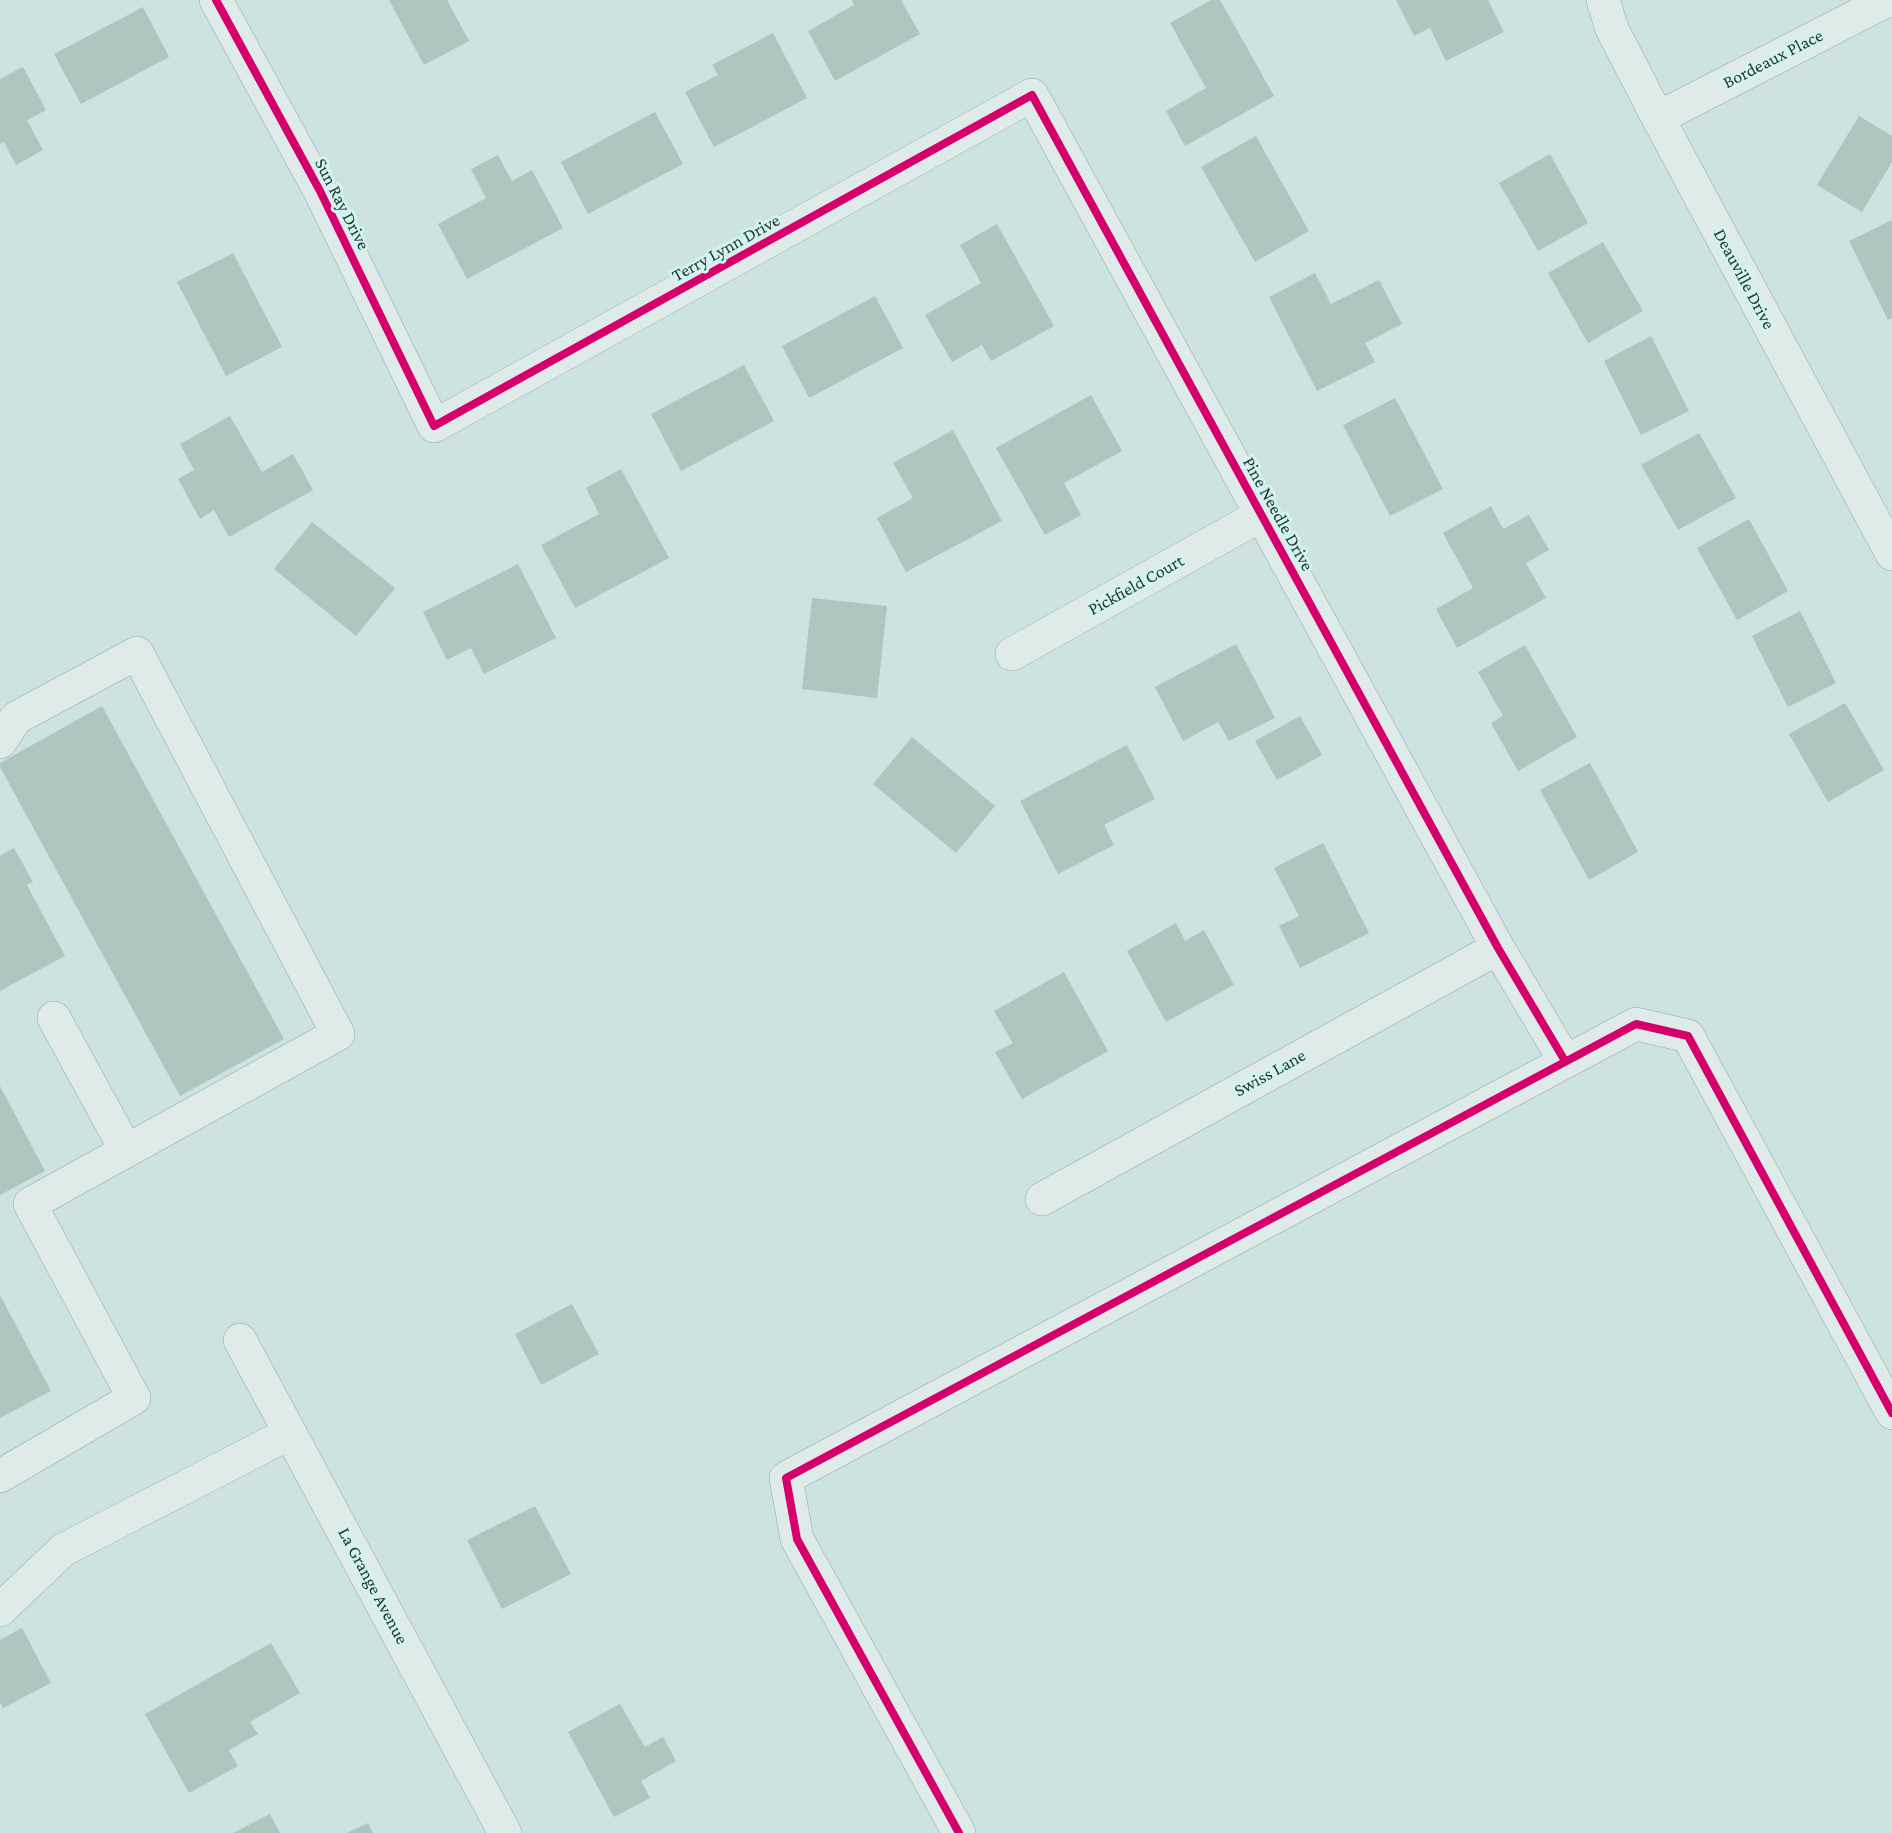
<!DOCTYPE html>
<style>
body{margin:0}
canvas{display:block;background:#cce3e0}
</style>
<canvas width="1892" height="1833"></canvas>
<script>
const g = document.querySelector('canvas').getContext('2d');
g.lineJoin = 'round';
function fill(path, color) { g.fillStyle = color; g.fill(path, 'evenodd'); }
function stroke(path, color, width, dash) { g.strokeStyle = color; g.lineWidth = width; g.lineCap = dash ? 'butt' : 'round'; g.setLineDash(dash || []); g.stroke(path); }
function label(font, color, halo, rows, align = 'center') {
  g.font = font + ' "Crimson Pro",serif'; g.lineWidth = 6; g.setLineDash([]); g.textBaseline = 'middle'; g.strokeStyle = halo; g.fillStyle = color; for (const [text, x, y, turn = 0] of rows) {
    g.save(); g.translate(x, y); g.rotate((+turn || 0) * Math.PI / 180); g.textAlign = isNaN(turn) ? turn : align; if (halo) g.strokeText(text, 0, 0); g.fillText(text, 0, 0); g.restore();
  }
}
const building = new Path2D(`
 M 389,0 L 447,0 L 469,41 L 424,65 Z
 M 852,0 L 901,0 L 920,34 L 835,81 L 808,31 L 854,5 Z
 M 1211,0 L 1220,0 L 1274,96 L 1185,146 L 1166,111 L 1206,88 L 1170,23 Z
 M 1396,0 L 1488,0 L 1504,32 L 1446,61 L 1430,28 L 1414,36 Z
 M 143,7 L 169,57 L 81,104 L 54,54 Z
 M 773,33 L 807,98 L 714,147 L 685,92 L 718,75 L 712,65 Z
 M 23,67 L 46,110 L 27,120 L 43,150 L 16,165 L 4,142 L 0,144 L 0,79 Z
 M 655,112 L 683,164 L 588,214 L 561,162 Z
 M 1859,116 L 1892,136 L 1892,162 L 1862,212 L 1817,185 Z
 M 1256,136 L 1309,231 L 1255,262 L 1201,167 Z
 M 1550,154 L 1588,223 L 1538,251 L 1499,183 Z
 M 498,155 L 512,181 L 532,170 L 563,228 L 467,279 L 438,224 L 486,198 L 471,169 Z
 M 1892,220 L 1892,318 L 1888,320 L 1849,241 Z
 M 997,224 L 1054,326 L 991,361 L 982,345 L 952,362 L 925,315 L 981,283 L 960,245 Z
 M 1603,242 L 1643,311 L 1588,343 L 1548,273 Z
 M 233,253 L 282,347 L 226,376 L 177,282 Z
 M 1315,273 L 1331,304 L 1379,280 L 1402,324 L 1365,343 L 1375,362 L 1317,391 L 1269,297 Z
 M 875,296 L 903,348 L 809,398 L 782,346 Z
 M 1651,336 L 1689,411 L 1641,435 L 1604,361 Z
 M 744,365 L 774,421 L 681,471 L 651,414 Z
 M 1091,395 L 1122,451 L 1064,483 L 1081,515 L 1045,535 L 996,448 Z
 M 1395,398 L 1443,489 L 1390,516 L 1343,425 Z
 M 230,416 L 262,472 L 293,454 L 313,490 L 229,537 L 214,510 L 200,519 L 178,479 L 194,470 L 180,444 Z
 M 953,430 L 1002,521 L 906,572 L 877,518 L 913,498 L 893,463 Z
 M 1699,433 L 1736,498 L 1678,530 L 1641,465 Z
 M 621,469 L 669,558 L 575,608 L 541,545 L 599,514 L 586,488 Z
 M 1491,506 L 1503,529 L 1529,515 L 1549,550 L 1526,563 L 1546,598 L 1457,648 L 1436,609 L 1473,588 L 1443,533 Z
 M 1749,519 L 1788,591 L 1737,620 L 1697,548 Z
 M 312,522 L 395,588 L 356,636 L 274,569 Z
 M 518,564 L 556,638 L 484,674 L 471,648 L 447,660 L 423,612 Z
 M 812,598 L 887,606 L 877,698 L 802,689 Z
 M 1800,611 L 1836,683 L 1788,707 L 1752,636 Z
 M 1236,644 L 1275,718 L 1229,741 L 1218,722 L 1183,741 L 1155,687 Z
 M 1525,645 L 1577,737 L 1518,771 L 1491,723 L 1503,716 L 1478,672 Z
 M 1845,703 L 1884,770 L 1828,802 L 1789,734 Z
 M 102,706 L 284,1039 L 180,1096 L 0,767 L 0,763 Z
 M 1300,716 L 1322,755 L 1277,780 L 1255,741 Z
 M 912,737 L 995,806 L 956,853 L 873,784 Z
 M 1127,745 L 1155,799 L 1104,825 L 1114,845 L 1058,874 L 1020,801 Z
 M 1590,763 L 1638,852 L 1589,880 L 1540,790 Z
 M 1323,843 L 1369,933 L 1300,968 L 1279,926 L 1299,916 L 1274,868 Z
 M 14,848 L 33,882 L 27,885 L 65,956 L 0,991 L 0,856 Z
 M 1176,923 L 1185,941 L 1204,930 L 1234,985 L 1166,1022 L 1127,951 Z
 M 1064,972 L 1108,1051 L 1022,1099 L 995,1052 L 1013,1043 L 994,1011 Z
 M 0,1086 L 45,1171 L 0,1195 Z
 M 0,1295 L 51,1391 L 0,1418 Z
 M 572,1304 L 599,1354 L 541,1385 L 515,1334 Z
 M 535,1506 L 571,1574 L 502,1609 L 467,1540 Z
 M 22,1628 L 51,1683 L 3,1708 L 0,1703 L 0,1640 Z
 M 271,1643 L 300,1693 L 250,1722 L 258,1734 L 229,1750 L 238,1766 L 189,1793 L 145,1714 Z
 M 620,1704 L 645,1747 L 663,1737 L 676,1761 L 641,1781 L 650,1798 L 614,1817 L 568,1732 Z
 M 270,1814 L 280,1833 L 233,1833 Z
 M 368,1823 L 373,1833 L 347,1833 Z`);
const minor = new Path2D(`
 M 216,0 L 320,191 L 434,426 L 1032,95 L 1498,948 L 1565,1061
 M 1603,0 L 1612,29 L 1658,118 L 1892,554
 M 1658,118 L 1888,0
 M 1012,654 L 1261,515
 M 0,742 L 16,718 L 137,653 L 338,1034 L 30,1204 L 134,1398 L 0,1476
 M 54,1018 L 126,1150
 M 1042,1199 L 1498,948
 M 240,1340 L 505,1833
 M 0,1610 L 63,1550 L 290,1433
 M 959,1833 L 797,1539 L 786,1478 L 1636,1024 L 1688,1036 L 1892,1413`);
const cycleway = new Path2D(`
 M 216,0 L 320,191 L 434,426 L 1032,95 L 1498,948 L 1565,1061
 M 959,1833 L 797,1539 L 786,1478 L 1636,1024 L 1688,1036 L 1892,1413`);
const streetNames = [
 ["Bordeaux Place",1773,59,-27],
 ["Sun Ray Drive",342,204,63],
 ["Terry Lynn Drive",726,248,-29],
 ["Deauville Drive",1744,279,62],
 ["Pine Needle Drive",1278,514,61],
 ["Pickfield Court",1136,585,-29],
 ["Swiss Lane",1270,1073,-29],
 ["La Grange Avenue",373,1586,62]
];
fill(building, '#adc6bf');
stroke(minor, '#96a8a4', 34);
stroke(minor, '#deebe9', 33);
stroke(cycleway, '#d6006c', 8);
label('18px', '#1e362e', '#d2f3f0', streetNames);
</script>
